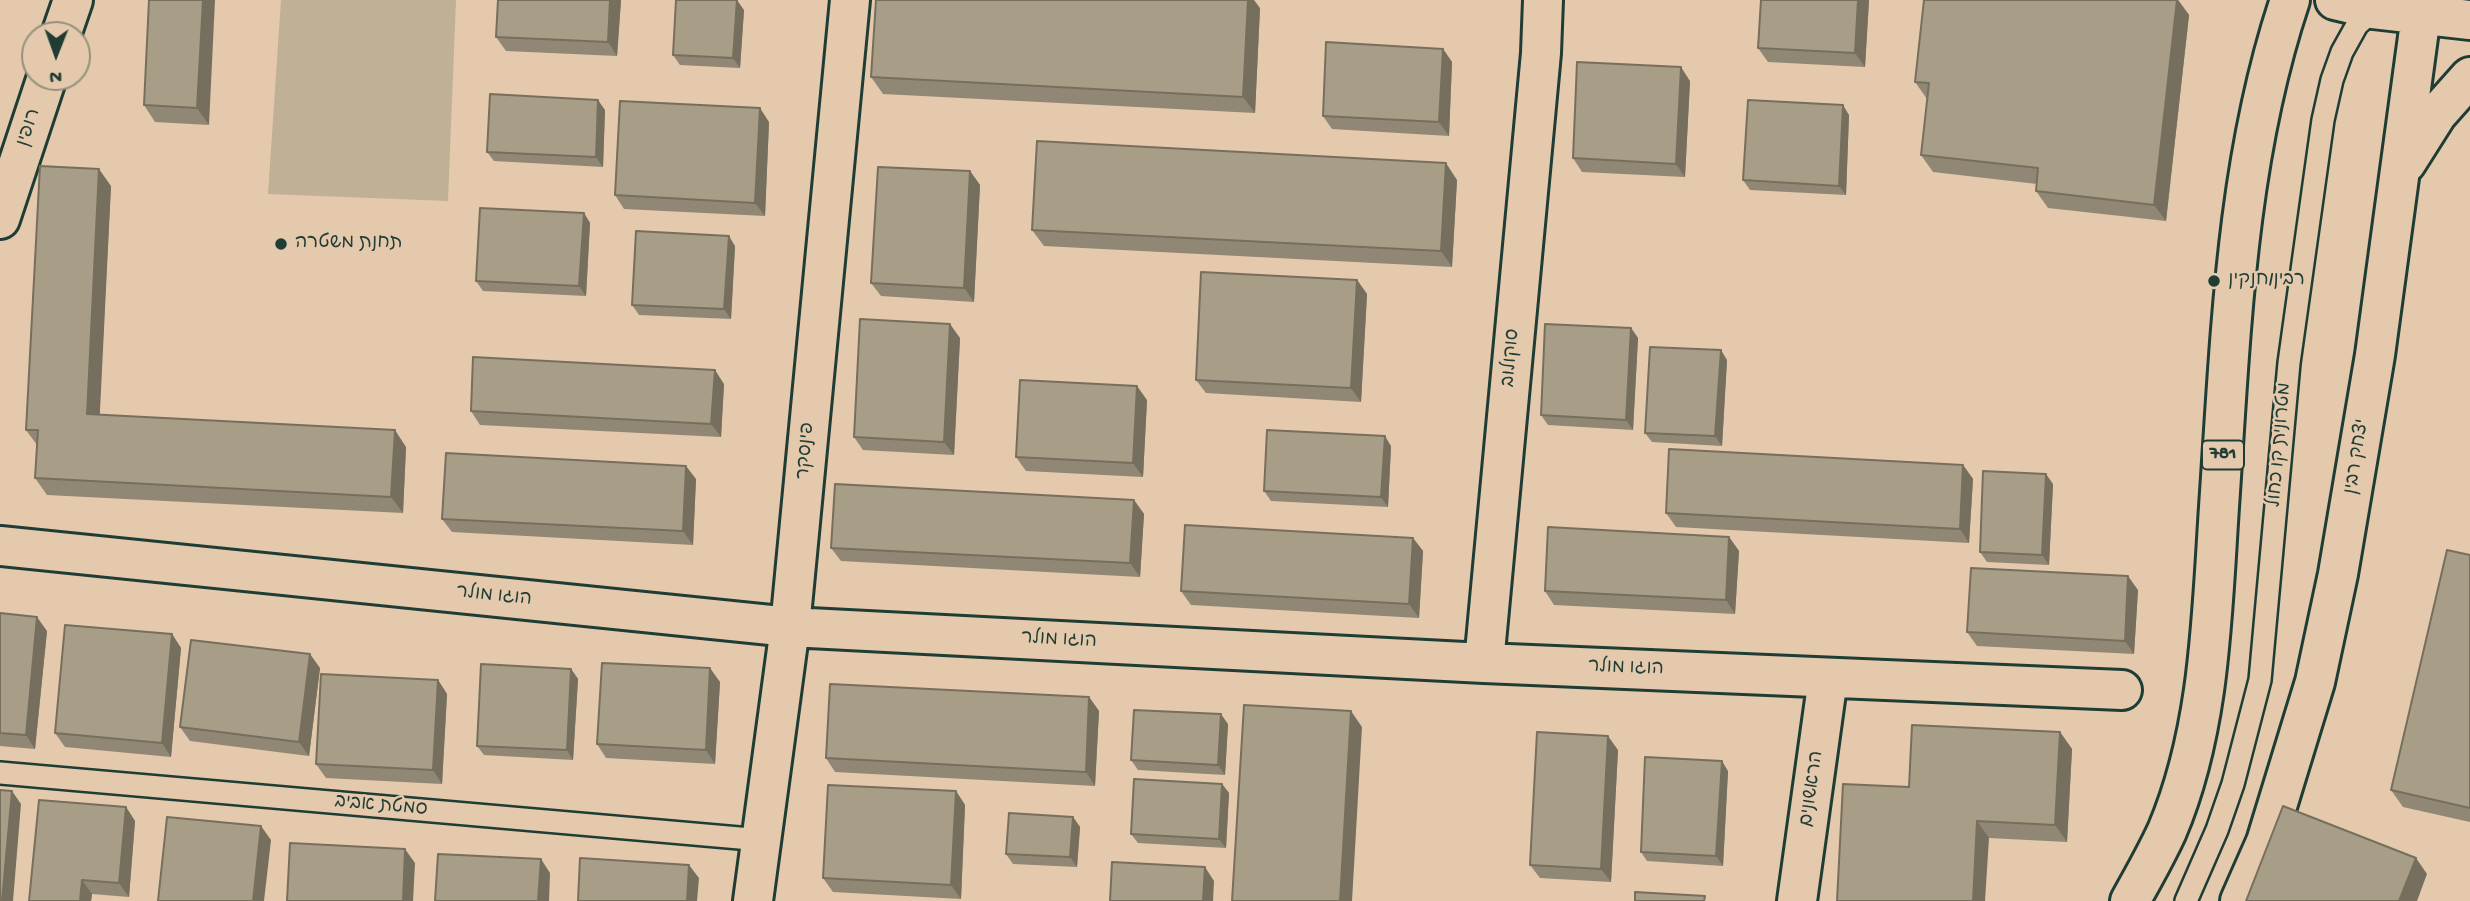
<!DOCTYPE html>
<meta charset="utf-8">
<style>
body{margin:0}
#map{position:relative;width:2470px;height:901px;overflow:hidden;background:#e4c9ac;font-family:"Gochi Hand",sans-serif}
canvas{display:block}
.north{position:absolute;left:21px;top:21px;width:70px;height:70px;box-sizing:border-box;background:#e4c9ac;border:2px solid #95917c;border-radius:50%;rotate:181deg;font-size:19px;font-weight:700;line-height:28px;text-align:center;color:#1f3d34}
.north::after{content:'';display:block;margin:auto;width:24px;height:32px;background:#1f3d34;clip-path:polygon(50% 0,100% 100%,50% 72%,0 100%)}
</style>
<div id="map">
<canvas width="2470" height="901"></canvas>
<div class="north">N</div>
</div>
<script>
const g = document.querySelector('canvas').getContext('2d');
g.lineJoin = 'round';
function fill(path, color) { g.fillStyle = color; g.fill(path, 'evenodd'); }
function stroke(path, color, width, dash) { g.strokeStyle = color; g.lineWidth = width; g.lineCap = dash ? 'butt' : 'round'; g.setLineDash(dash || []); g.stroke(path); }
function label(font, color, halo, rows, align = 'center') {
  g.font = font + ' "Gochi Hand","Playpen Sans Hebrew",sans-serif'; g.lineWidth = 5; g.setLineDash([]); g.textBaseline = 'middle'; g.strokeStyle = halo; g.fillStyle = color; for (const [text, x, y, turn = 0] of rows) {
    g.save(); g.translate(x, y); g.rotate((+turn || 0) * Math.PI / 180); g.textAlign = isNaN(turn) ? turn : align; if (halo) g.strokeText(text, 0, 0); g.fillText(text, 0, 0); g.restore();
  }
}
const green = new Path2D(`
 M 281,0 L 456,0 L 448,201 L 268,194 Z`);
const lane = new Path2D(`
 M 0,773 L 762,840
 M 2186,901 L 2217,830 L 2233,784 L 2260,680 L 2289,363 L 2323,120 L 2332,80 L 2342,52 L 2357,25 L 2379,5`);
const street = new Path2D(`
 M 61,35 L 73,0
 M 0,219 L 47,77
 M 0,546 L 790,627 L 1484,663 L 2122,690
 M 1484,663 L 1541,53 L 1543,0
 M 753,901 L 790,627 L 850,0
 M 1797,901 L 1828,678`);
const primary = new Path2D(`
 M 2335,0 L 2373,9 L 2470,20
 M 2406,163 L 2437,114 L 2470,77
 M 2130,901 C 2143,878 2156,855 2167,831 C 2212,725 2212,605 2220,492 C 2231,327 2237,158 2290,0
 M 2240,901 L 2266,842 L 2315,682 L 2338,574 L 2375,355 L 2423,0`);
const wall = new Path2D(`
 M 149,0 L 209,125 L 155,122 L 144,105 Z
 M 621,0 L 617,56 L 506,51 L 496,37 Z
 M 1869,0 L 1865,67 L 1768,62 L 1758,48 Z
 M 1924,0 L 2178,0 L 2189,15 L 2166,221 L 2048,208 L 2036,191 L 2037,184 L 1933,172 L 1921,155 L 1927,99 L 1915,82 Z
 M 1260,8 L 1255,113 L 883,94 L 871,77 Z
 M 744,10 L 740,68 L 680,65 L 673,55 Z
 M 1443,49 L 1452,62 L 1449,136 L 1332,129 L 1323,116 Z
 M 1690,81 L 1685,177 L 1582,172 L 1573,158 Z
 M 605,110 L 603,167 L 494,161 L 487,152 Z
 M 1849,115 L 1846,195 L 1750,190 L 1743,180 Z
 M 769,122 L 765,216 L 624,209 L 615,195 Z
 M 970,171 L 980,185 L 974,302 L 881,296 L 871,283 Z
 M 1457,180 L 1452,267 L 1044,246 L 1032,230 Z
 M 111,186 L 99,415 L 406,447 L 403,513 L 47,495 L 35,478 L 37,445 L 26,430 Z
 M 584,213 L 590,223 L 586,296 L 483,291 L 476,281 Z
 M 735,246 L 731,319 L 639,315 L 632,305 Z
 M 1357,280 L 1367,294 L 1361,402 L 1206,393 L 1196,380 Z
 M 1631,328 L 1638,338 L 1633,430 L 1548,425 L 1541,415 Z
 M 960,338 L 954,455 L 863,450 L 854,437 Z
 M 1727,360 L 1722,446 L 1652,442 L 1645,433 Z
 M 724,384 L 721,437 L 480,425 L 471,411 Z
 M 1147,400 L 1143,477 L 1026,471 L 1016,457 Z
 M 1391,446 L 1388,507 L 1271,501 L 1264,491 Z
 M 1963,465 L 1973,479 L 1969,543 L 1676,527 L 1666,513 Z
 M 696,479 L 693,545 L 452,532 L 442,519 Z
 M 2053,484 L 2049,565 L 1987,562 L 1980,552 Z
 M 1134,500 L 1144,514 L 1140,577 L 841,561 L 831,548 Z
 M 1729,537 L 1739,551 L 1735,614 L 1554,605 L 1545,591 Z
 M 1413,538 L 1423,551 L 1419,618 L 1191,605 L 1181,591 Z
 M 2470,555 L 2470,822 L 2403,807 L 2391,790 Z
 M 2138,590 L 2134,654 L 1977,646 L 1967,632 Z
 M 0,613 L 47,631 L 35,749 L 0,746 Z
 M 172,634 L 181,648 L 171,757 L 65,747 L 55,733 Z
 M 320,668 L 309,756 L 190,741 L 180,727 Z
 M 571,669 L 578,679 L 573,760 L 484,755 L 477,746 Z
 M 438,680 L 447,694 L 442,784 L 326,778 L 316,764 Z
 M 720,682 L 715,764 L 606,758 L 597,744 Z
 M 1089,697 L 1099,711 L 1095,786 L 835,772 L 826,758 Z
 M 1228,724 L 1225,775 L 1138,770 L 1131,760 Z
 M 2060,732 L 2072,749 L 2067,842 L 1989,838 L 1909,787 Z
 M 1618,750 L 1611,882 L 1540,878 L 1530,865 Z
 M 1728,771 L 1723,866 L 1647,861 L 1641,852 Z
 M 1222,784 L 1229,793 L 1226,848 L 1138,843 L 1131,834 Z
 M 956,791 L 965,805 L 961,899 L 833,892 L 823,878 Z
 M 126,807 L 135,821 L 129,897 L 92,894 L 91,901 L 29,901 Z
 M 1073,817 L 1080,827 L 1077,867 L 1013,864 L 1006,854 Z`);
const shadedWall = new Path2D(`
 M 203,0 L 215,0 L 209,125 L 197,108 Z
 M 610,0 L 621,0 L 617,56 L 608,42 Z
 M 737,0 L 744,10 L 740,68 L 733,58 Z
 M 1248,0 L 1254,0 L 1260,8 L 1255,113 L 1243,97 Z
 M 1858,0 L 1869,0 L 1865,67 L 1855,53 Z
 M 2177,0 L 2178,0 L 2189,15 L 2166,221 L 2154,205 Z
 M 1443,49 L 1452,62 L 1449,136 L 1439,122 Z
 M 1681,67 L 1690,81 L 1685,177 L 1676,164 Z
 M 598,100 L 605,110 L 603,167 L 596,157 Z
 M 1843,105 L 1849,115 L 1846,195 L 1839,186 Z
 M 760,108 L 769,122 L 765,216 L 755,203 Z
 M 1446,163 L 1457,180 L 1452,267 L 1441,251 Z
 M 99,169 L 111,186 L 99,431 L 87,414 Z
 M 970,171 L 980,185 L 974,302 L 964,288 Z
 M 584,213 L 590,223 L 586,296 L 579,286 Z
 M 729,236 L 735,246 L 731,319 L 724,309 Z
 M 1357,280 L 1367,294 L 1361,402 L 1351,388 Z
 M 950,324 L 960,338 L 954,455 L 944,442 Z
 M 1631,328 L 1638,338 L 1633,430 L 1626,420 Z
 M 1721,350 L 1727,360 L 1722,446 L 1715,436 Z
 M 715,370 L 724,384 L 721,437 L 711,424 Z
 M 1137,386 L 1147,400 L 1143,477 L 1133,463 Z
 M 395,430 L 406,447 L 403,513 L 391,497 Z
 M 1385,436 L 1391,446 L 1388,507 L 1381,497 Z
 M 1963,465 L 1973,479 L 1969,543 L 1960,529 Z
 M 686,466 L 696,479 L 693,545 L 683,531 Z
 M 2046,474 L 2053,484 L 2049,565 L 2042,555 Z
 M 1134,500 L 1144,514 L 1140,577 L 1130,563 Z
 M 1729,537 L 1739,551 L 1735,614 L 1726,600 Z
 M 1413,538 L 1423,551 L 1419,618 L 1409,604 Z
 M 2128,576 L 2138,590 L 2134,654 L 2125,641 Z
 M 37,617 L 47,631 L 35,749 L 26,735 Z
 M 172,634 L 181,648 L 171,757 L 162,743 Z
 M 310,654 L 320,668 L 309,756 L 299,742 Z
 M 710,668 L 720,682 L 715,764 L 706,750 Z
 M 571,669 L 578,679 L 573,760 L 567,750 Z
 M 438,680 L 447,694 L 442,784 L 433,770 Z
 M 1089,697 L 1099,711 L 1095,786 L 1086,772 Z
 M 1351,711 L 1362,727 L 1352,901 L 1340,901 Z
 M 1221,714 L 1228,724 L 1225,775 L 1218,765 Z
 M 2060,732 L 2072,749 L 2067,842 L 2055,825 Z
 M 1608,736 L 1618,750 L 1611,882 L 1601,869 Z
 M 1722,761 L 1728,771 L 1723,866 L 1716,856 Z
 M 1222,784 L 1229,793 L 1226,848 L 1219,839 Z
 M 12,791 L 21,804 L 13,901 L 2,901 Z
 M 956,791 L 965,805 L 961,899 L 951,885 Z
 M 126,807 L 135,821 L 129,897 L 119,883 Z
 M 1073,817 L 1080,827 L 1077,867 L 1070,857 Z
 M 1977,821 L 1989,838 L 1985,901 L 1973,901 Z
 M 261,826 L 271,840 L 264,901 L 253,901 Z
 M 405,849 L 415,863 L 413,901 L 403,901 Z
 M 2416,858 L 2427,874 L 2417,901 L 2399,901 Z
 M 541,859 L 550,873 L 549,901 L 538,901 Z
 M 689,865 L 699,878 L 697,901 L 687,901 Z
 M 1205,867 L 1214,881 L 1213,901 L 1203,901 Z
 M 82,880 L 92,894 L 91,901 L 80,901 Z`);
const building = new Path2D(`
 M 149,0 L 203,0 L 197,108 L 144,105 Z
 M 498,0 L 610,0 L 608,42 L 496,37 Z
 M 676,0 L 737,0 L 733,58 L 673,55 Z
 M 876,0 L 1248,0 L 1243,97 L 871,77 Z
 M 1761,0 L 1858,0 L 1855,53 L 1758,48 Z
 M 1924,0 L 2177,0 L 2154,205 L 2036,191 L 2038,168 L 1921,155 L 1929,83 L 1915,82 Z
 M 1326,42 L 1443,49 L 1439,122 L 1323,116 Z
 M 1577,62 L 1681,67 L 1676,164 L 1573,158 Z
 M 490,94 L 598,100 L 596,157 L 487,152 Z
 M 1748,100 L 1843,105 L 1839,186 L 1743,180 Z
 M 620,101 L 760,108 L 755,203 L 615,195 Z
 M 1037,141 L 1446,163 L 1441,251 L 1032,230 Z
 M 40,166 L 99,169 L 87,414 L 395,430 L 391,497 L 35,478 L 38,430 L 26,430 Z
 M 878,167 L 970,171 L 964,288 L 871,283 Z
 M 480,208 L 584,213 L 579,286 L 476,281 Z
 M 636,231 L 729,236 L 724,309 L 632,305 Z
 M 1201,272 L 1357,280 L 1351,388 L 1196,380 Z
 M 860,319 L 950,324 L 944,442 L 854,437 Z
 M 1545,324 L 1631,328 L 1626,420 L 1541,415 Z
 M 1650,347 L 1721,350 L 1715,436 L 1645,433 Z
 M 473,357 L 715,370 L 711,424 L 471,411 Z
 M 1020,380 L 1137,386 L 1133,463 L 1016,457 Z
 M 1267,430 L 1385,436 L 1381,497 L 1264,491 Z
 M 1669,449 L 1963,465 L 1960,529 L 1666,513 Z
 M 446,453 L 686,466 L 683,531 L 442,519 Z
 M 1983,471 L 2046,474 L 2042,555 L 1980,552 Z
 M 835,484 L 1134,500 L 1130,563 L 831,548 Z
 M 1185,525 L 1413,538 L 1409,604 L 1181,591 Z
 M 1548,527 L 1729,537 L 1726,600 L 1545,591 Z
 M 2447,550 L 2470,555 L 2470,808 L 2391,790 Z
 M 1971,568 L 2128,576 L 2125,641 L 1967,632 Z
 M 0,613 L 37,617 L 26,735 L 0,733 Z
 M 65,625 L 172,634 L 162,743 L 55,733 Z
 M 191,640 L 310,654 L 299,742 L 180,727 Z
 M 602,663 L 710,668 L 706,750 L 597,744 Z
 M 481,664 L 571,669 L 567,750 L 477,746 Z
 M 321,674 L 438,680 L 433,770 L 316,764 Z
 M 830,684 L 1089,697 L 1086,772 L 826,758 Z
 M 1244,705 L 1351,711 L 1340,901 L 1232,901 Z
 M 1134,710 L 1221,714 L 1218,765 L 1131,760 Z
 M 1912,725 L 2060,732 L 2055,825 L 1977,821 L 1973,901 L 1837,901 L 1843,784 L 1909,787 Z
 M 1537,732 L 1608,736 L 1601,869 L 1530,865 Z
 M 1645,757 L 1722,761 L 1716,856 L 1641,852 Z
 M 1134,779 L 1222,784 L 1219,839 L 1131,834 Z
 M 828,785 L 956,791 L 951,885 L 823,878 Z
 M 0,790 L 12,791 L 2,901 L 0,901 Z
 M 39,800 L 126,807 L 119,883 L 82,880 L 80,901 L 29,901 Z
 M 2283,806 L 2416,858 L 2399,901 L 2246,901 Z
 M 1009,813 L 1073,817 L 1070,857 L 1006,854 Z
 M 167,817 L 261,826 L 253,901 L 158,901 Z
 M 290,843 L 405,849 L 403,901 L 287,901 Z
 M 438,854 L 541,859 L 538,901 L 435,901 Z
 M 580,858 L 689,865 L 687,901 L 578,901 Z
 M 1112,862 L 1205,867 L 1203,901 L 1110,901 Z
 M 1635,892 L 1705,896 L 1704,901 L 1635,901 Z`);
const markers = [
 [281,244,7,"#1f3d34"],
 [2214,281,7,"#1f3d34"]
];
const shields = [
 [2223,455,42]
];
const shieldNames = [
 ["781",2223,455]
];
const streetNames = [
 ["רופין",30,128,-72],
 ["סוקולוב",1512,358,-85],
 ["מטרונית קו כחול",2281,445,-85],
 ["פינסקר",807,451,-85],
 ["יצחק רבין",2358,457,-81],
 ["הוגו מולר",494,597,6],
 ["הוגו מולר",1059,641,3],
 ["הוגו מולר",1626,669,2],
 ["הראשונים",1813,789,-82],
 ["סמטת אביב",381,807,5]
];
const poiNames = [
 ["תחנת משטרה",295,244],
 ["רבין/חנקין",2228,281]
];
fill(green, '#c0b096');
stroke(lane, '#1f3d34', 26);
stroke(street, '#1f3d34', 44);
stroke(primary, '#1f3d34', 44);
stroke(lane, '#e4c9ac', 21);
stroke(street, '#e4c9ac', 38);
stroke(primary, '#e4c9ac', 38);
fill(wall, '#908874');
fill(shadedWall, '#766f5e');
fill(building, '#a89e87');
stroke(building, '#766f5e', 2);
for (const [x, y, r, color] of markers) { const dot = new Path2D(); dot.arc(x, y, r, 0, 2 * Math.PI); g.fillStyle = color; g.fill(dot); stroke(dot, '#e4c9ac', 2.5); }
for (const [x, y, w] of shields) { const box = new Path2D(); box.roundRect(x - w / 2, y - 14.5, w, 29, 5); g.fillStyle = '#e4c9ac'; g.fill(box); stroke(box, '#1f3d34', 2); }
label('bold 18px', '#1f3d34', null, shieldNames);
label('19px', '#1f3d34', '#e4c9ac', streetNames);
label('19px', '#1f3d34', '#e4c9ac', poiNames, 'left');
</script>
